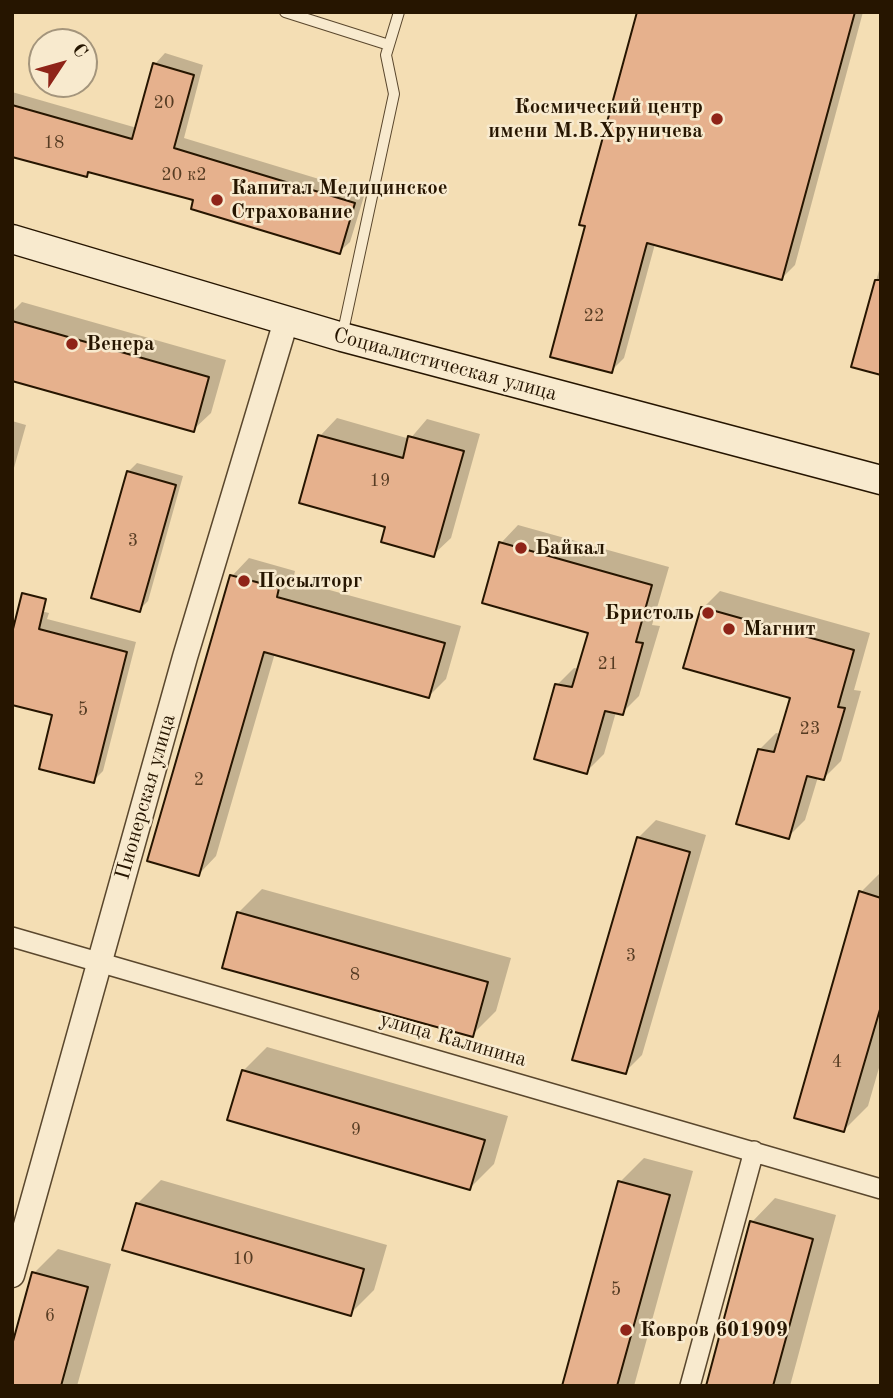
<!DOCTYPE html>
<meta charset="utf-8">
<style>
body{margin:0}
#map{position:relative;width:893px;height:1398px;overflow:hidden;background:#f4deb4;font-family:"Old Standard TT",serif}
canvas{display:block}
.frame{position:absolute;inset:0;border:14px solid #261500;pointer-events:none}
.north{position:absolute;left:28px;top:28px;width:70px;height:70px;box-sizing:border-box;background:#f8eace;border:2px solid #a4957c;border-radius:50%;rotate:54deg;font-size:19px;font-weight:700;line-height:28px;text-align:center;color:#261500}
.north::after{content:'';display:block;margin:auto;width:24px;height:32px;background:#8f2418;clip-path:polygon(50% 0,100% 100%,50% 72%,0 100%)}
</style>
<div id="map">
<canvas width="893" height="1398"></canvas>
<div class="frame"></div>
<div class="north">С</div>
</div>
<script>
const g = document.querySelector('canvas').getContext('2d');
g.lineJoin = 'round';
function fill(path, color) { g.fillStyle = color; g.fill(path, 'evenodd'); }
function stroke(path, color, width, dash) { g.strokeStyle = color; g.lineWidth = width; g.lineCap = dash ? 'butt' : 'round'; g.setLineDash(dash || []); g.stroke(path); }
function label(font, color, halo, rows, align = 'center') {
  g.font = font + ' "Old Standard TT",serif'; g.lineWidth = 5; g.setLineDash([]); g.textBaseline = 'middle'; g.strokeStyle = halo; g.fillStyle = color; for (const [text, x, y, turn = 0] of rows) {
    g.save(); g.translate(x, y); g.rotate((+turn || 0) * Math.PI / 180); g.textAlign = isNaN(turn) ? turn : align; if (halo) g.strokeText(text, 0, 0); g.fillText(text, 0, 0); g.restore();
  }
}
const shadow = new Path2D(`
 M 638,12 L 863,12 L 795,265 L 782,278 L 655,244 L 624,358 L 611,371 L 587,225 Z
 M 165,53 L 203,65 L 184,138 L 365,193 L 350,242 L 339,252 L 195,199 L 91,171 L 86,175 L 12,155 L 12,92 L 137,128 L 155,64 Z
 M 881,263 L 881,373 L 853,366 Z
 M 22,302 L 226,360 L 211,413 L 193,430 L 12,379 L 12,312 Z
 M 337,418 L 410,439 L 427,419 L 480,434 L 451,538 L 433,555 L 387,526 L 320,436 Z
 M 12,421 L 26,425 L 12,475 Z
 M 137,463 L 183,476 L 148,601 L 139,610 L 128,472 Z
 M 518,525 L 669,567 L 652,625 L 660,626 L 639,696 L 622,713 L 616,712 L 604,754 L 586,772 L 557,685 L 574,668 L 580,669 L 590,631 L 501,543 Z
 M 249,558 L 295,571 L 293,580 L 461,626 L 446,679 L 429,696 L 275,653 L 216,856 L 199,874 L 232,576 Z
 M 720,591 L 870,633 L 854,690 L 861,691 L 841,761 L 824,778 L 818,777 L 805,820 L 788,837 L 759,750 L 776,733 L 781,734 L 792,696 L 703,608 Z
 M 28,608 L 49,613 L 47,619 L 136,642 L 103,771 L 93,781 L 54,714 Z
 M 656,820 L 706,835 L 642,1055 L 625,1072 L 638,838 Z
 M 881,872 L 881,1061 L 868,1106 L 844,1130 L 861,892 Z
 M 262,889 L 511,958 L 496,1011 L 472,1035 L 238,913 Z
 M 267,1047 L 508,1116 L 494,1164 L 470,1188 L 243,1071 Z
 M 644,1158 L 693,1171 L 634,1386 L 564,1386 L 620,1182 Z
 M 161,1180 L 387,1245 L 374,1290 L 350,1314 L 137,1204 Z
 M 775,1198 L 836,1215 L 790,1386 L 707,1386 L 752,1222 Z
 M 58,1249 L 111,1264 L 77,1386 L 12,1386 L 34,1273 Z`);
const building = new Path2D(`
 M 637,12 L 855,12 L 782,280 L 647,243 L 612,373 L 550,357 L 585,226 L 579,225 Z
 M 153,63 L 194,75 L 174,148 L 355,203 L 340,254 L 191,209 L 193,200 L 88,172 L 87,177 L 12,157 L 12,105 L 132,139 Z
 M 875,280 L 881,280 L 881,375 L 851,367 Z
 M 12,321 L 209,377 L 194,432 L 12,381 Z
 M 318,435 L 403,458 L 408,436 L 464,451 L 434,557 L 381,542 L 385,527 L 299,503 Z
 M 127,471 L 176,485 L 140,612 L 91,598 Z
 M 499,542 L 652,585 L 636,642 L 643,643 L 623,715 L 605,711 L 587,774 L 534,759 L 555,684 L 572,687 L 588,633 L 482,603 Z
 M 230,575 L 279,588 L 277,597 L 445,643 L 429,698 L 264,652 L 199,876 L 147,861 Z
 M 22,593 L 46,599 L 39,629 L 127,652 L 94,783 L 39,769 L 52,715 L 12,705 L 12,633 Z
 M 701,607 L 854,650 L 838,707 L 845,708 L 824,780 L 807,776 L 789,839 L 736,824 L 758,749 L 774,752 L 790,698 L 683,668 Z
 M 637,837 L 690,852 L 626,1074 L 572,1060 Z
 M 859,891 L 881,898 L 881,1006 L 844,1132 L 794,1118 Z
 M 237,912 L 488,982 L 473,1037 L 222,968 Z
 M 242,1070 L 485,1140 L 470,1190 L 227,1120 Z
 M 618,1181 L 670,1195 L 617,1386 L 562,1386 Z
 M 136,1203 L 364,1269 L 351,1316 L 122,1250 Z
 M 750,1221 L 813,1239 L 773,1386 L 706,1386 Z
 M 32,1272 L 88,1287 L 61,1386 L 12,1386 L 12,1345 Z`);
const service = new Path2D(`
 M 285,12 L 389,45
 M 342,336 L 394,94 L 386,55 L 399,12`);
const minor = new Path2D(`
 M 12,937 L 881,1189
 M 690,1386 L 754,1151`);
const tertiary = new Path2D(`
 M 12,1275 L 185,657 L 286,321`);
const secondary = new Path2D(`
 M 12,239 L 342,337 L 881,480`);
const markers = [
 [717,119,7,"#8f2418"],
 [217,200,7,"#8f2418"],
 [72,344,7,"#8f2418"],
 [521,548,7,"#8f2418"],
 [244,581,7,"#8f2418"],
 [708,613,7,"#8f2418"],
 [729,629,7,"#8f2418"],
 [626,1330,7,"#8f2418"]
];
const numberNames = [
 ["20",164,103],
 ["18",54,143],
 ["20 к2",184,175],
 ["22",594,316],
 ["19",380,481],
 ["3",133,541],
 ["21",608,664],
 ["5",83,710],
 ["23",810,729],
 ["2",199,780],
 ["3",631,956],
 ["8",355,975],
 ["4",837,1062],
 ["9",356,1130],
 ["10",243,1259],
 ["5",616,1290],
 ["6",50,1316]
];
const poiNames = [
 ["Космический центр",703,107,"right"],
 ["имени М.В.Хруничева",703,131,"right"],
 ["Капитал Медицинское",231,188],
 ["Страхование",231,212],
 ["Венера",86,344],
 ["Байкал",535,548],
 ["Посылторг",258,581],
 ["Бристоль",694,613,"right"],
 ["Магнит",743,629],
 ["Ковров 601909",640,1330]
];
const streetNames = [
 ["Социалистическая улица",445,365,15],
 ["Пионерская улица",146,797,-74],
 ["улица Калинина",453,1040,16]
];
fill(shadow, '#0003');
fill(building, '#e6b18d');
stroke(building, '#261500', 2);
stroke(service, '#5a472d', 12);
stroke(minor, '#5a472d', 22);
stroke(tertiary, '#5a472d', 27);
stroke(secondary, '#261500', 31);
stroke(service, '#f8eace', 10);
stroke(minor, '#f8eace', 19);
stroke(tertiary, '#f8eace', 24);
stroke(secondary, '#f8eace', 28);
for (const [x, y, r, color] of markers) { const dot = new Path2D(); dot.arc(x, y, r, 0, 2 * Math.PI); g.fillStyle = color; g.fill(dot); stroke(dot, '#f8eace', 2.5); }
label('18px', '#563c23', null, numberNames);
label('bold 21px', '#261500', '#f8eace', poiNames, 'left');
label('21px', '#261500', '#f8eace', streetNames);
</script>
